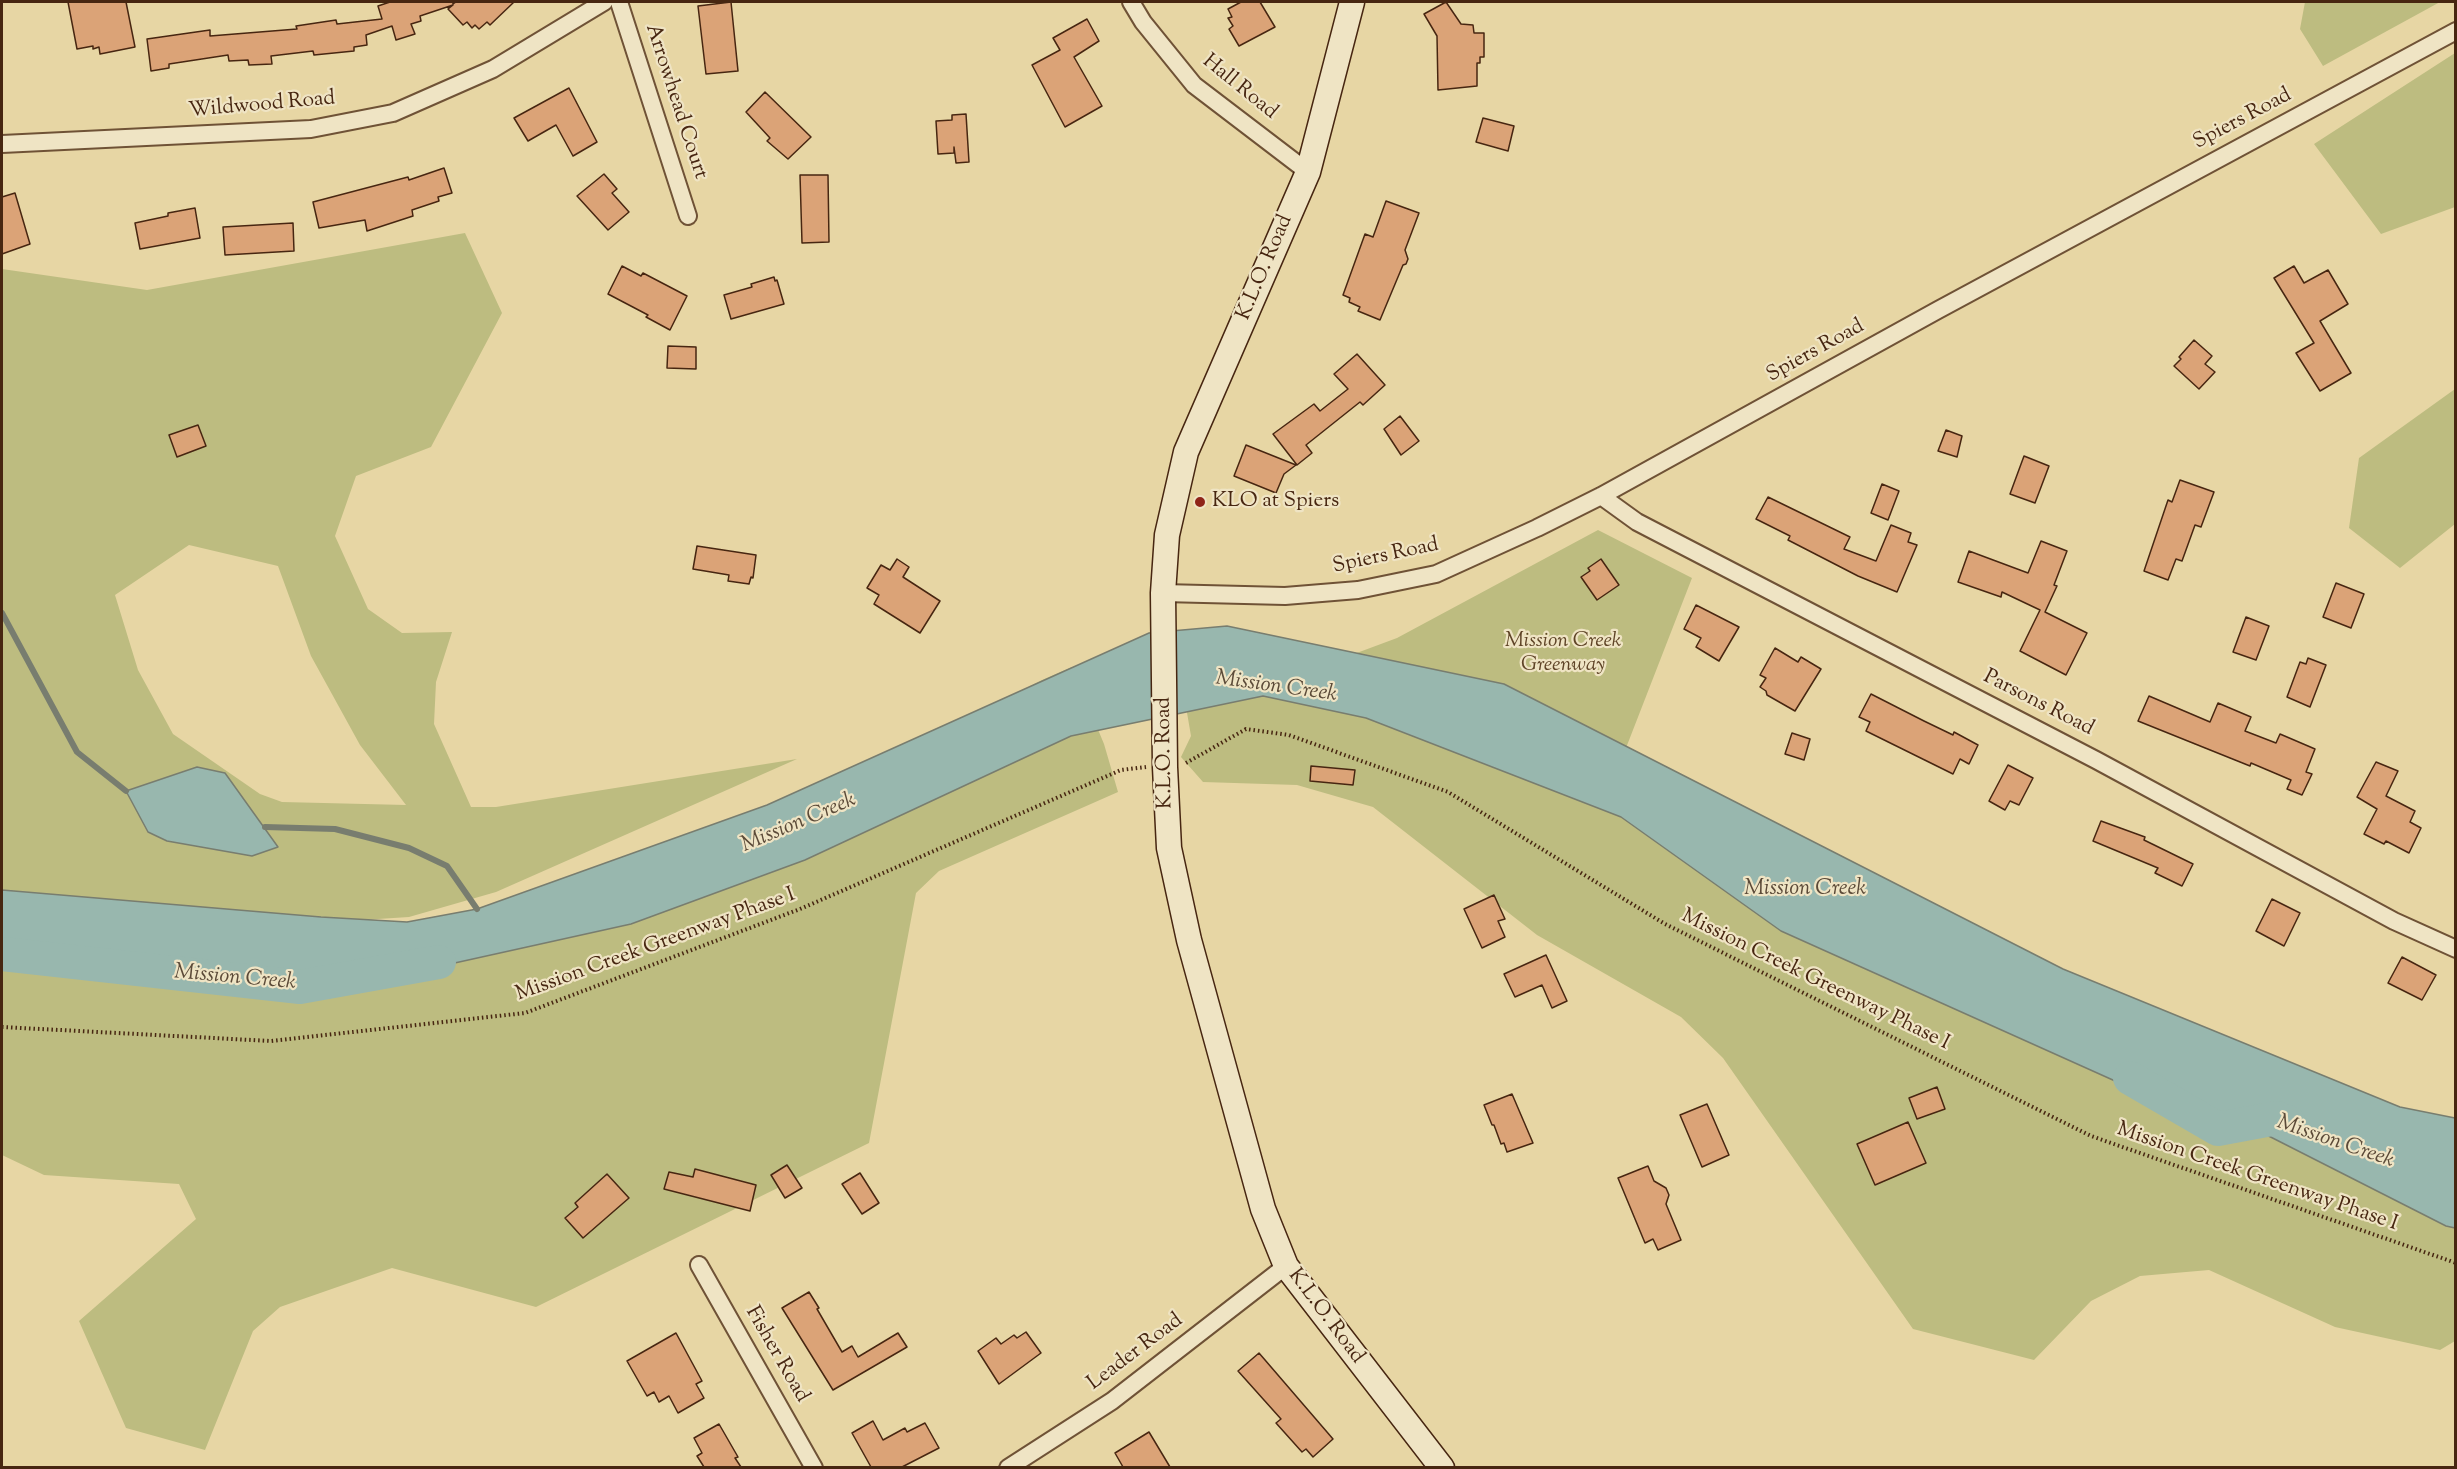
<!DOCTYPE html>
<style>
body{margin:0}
#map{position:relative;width:2457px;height:1469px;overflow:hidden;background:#e7d6a4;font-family:"Sorts Mill Goudy",serif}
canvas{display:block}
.frame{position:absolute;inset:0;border:3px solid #472611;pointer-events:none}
</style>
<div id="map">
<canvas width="2457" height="1469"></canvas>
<div class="frame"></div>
</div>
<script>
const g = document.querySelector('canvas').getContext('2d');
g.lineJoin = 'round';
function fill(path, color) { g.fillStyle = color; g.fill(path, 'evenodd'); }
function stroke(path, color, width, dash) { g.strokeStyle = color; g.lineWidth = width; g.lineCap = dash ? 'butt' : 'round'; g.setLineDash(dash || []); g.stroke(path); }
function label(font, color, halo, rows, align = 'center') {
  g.font = font + ' "Sorts Mill Goudy",serif'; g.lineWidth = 4.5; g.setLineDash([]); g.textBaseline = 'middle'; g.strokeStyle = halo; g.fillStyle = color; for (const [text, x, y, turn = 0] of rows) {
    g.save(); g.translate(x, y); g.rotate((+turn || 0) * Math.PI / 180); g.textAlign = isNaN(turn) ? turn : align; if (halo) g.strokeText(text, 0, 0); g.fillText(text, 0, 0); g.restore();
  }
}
const green = new Path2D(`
 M 2305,2 L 2440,2 L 2323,66 L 2300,29 Z
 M 2455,53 L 2455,207 L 2381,234 L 2314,144 Z
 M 465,233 L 502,313 L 431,447 L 356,476 L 335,536 L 368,609 L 402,633 L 452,632 L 436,682 L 434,724 L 471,807 L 496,807 L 797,759 L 496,892 L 409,917 L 316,923 L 2,897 L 2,269 L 147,290 ZM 189,545 L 278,566 L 311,656 L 360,745 L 406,805 L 282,802 L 260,794 L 173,734 L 138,670 L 115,595 Z
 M 2455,389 L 2455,524 L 2400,568 L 2349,528 L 2359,458 Z
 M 1598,530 L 1692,578 L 1612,784 L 1426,686 L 1435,701 L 1537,763 L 1761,881 L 1792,893 L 1811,896 L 1854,893 L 2335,1110 L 2349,1115 L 2403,1125 L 2455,1141 L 2455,1341 L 2440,1350 L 2335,1327 L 2209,1270 L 2140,1276 L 2091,1301 L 2034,1360 L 1913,1329 L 1723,1058 L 1681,1017 L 1537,935 L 1373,807 L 1297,785 L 1203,782 L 1181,757 L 1191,736 L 1179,666 L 1354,654 L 1397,638 Z
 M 1072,667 L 1104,744 L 1118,792 L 939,871 L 916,893 L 869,1143 L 536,1307 L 392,1268 L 280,1307 L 253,1331 L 205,1450 L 126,1428 L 79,1321 L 196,1219 L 179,1184 L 44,1175 L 2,1155 L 2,913 L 219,933 L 495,917 L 903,752 L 1042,680 Z`);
const water = new Path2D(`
 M 1227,626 L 1504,684 L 2063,969 L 2400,1107 L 2455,1118 L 2455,1228 L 2446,1226 L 2245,1124 L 2144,1094 L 1781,931 L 1621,817 L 1366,718 L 1263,696 L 1071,736 L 805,860 L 631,924 L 423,970 L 208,973 L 2,947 L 2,890 L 321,917 L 407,922 L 477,909 L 767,805 L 1149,633 Z
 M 197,767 L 225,773 L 278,847 L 252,856 L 167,841 L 148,832 L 126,791 Z`);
const stream = new Path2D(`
 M 2,613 L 77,752 L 126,791
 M 265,827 L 335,829 L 409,848 L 447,866 L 477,909`);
const river = new Path2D(`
 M 2,954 L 300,987 L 439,962
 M 2130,1078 L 2218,1129 L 2277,1118 L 2289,1123`);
const building = new Path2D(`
 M 68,2 L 126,2 L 135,47 L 100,54 L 99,47 L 93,49 L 93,46 L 77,49 Z
 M 390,2 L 453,2 L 453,4 L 456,2 L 514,2 L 490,25 L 487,22 L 479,29 L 475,25 L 472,28 L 467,22 L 463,25 L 448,9 L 453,5 L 420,16 L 421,21 L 411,24 L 415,34 L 396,40 L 392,26 L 366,35 L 367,45 L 354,47 L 354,51 L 314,55 L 313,51 L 271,56 L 272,64 L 249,65 L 248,60 L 229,61 L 228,55 L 169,64 L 169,68 L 151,71 L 147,39 L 210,30 L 210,36 L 297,29 L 296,26 L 336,20 L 337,24 L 382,19 L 378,6 Z
 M 731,2 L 738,71 L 706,74 L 698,6 Z
 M 1241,2 L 1260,2 L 1275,27 L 1239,46 L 1229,29 L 1233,26 L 1228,18 L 1232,17 L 1228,9 Z
 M 1446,2 L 1461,24 L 1473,25 L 1474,33 L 1484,33 L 1484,57 L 1480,57 L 1480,63 L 1477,63 L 1477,86 L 1438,90 L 1437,36 L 1424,14 Z
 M 1087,19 L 1099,41 L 1074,57 L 1102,106 L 1065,127 L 1032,65 L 1060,50 L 1053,38 Z
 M 569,88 L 597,142 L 573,156 L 556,125 L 528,141 L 514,118 Z
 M 765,92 L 811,137 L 788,159 L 767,141 L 770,138 L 746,112 Z
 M 966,114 L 969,162 L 956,163 L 954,147 L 954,153 L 938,154 L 936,121 L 952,120 L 952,115 Z
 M 1483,118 L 1514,126 L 1508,151 L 1476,142 Z
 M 444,168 L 452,193 L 438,197 L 439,201 L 412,210 L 413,216 L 367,231 L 365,220 L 319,228 L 313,202 L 408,177 L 409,180 Z
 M 604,174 L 617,189 L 612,193 L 629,212 L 608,230 L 577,196 Z
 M 800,175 L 828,175 L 829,242 L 802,243 Z
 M 15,193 L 30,244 L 2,254 L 2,197 Z
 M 1386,201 L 1419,213 L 1405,250 L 1408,259 L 1406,264 L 1403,265 L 1380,320 L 1358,311 L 1360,307 L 1349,302 L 1350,298 L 1343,295 L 1365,234 L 1373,237 Z
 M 195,208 L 200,238 L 140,249 L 135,223 L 168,216 L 168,213 Z
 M 293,223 L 294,251 L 225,255 L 223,227 Z
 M 622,266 L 641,276 L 643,273 L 687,296 L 670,330 L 646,317 L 648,315 L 608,294 Z
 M 2294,266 L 2304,283 L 2328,270 L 2348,304 L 2320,321 L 2351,373 L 2320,391 L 2296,353 L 2314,343 L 2274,278 Z
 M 774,277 L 775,281 L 777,280 L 784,304 L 731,319 L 724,295 L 752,287 L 751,284 Z
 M 2194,340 L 2212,356 L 2205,364 L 2215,372 L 2199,389 L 2174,366 L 2181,359 L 2179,357 Z
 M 668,346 L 696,347 L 696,369 L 667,368 Z
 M 1357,354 L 1385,385 L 1363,405 L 1360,402 L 1306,445 L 1312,453 L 1297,465 L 1273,434 L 1314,404 L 1320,411 L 1348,389 L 1334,374 Z
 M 1400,416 L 1419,441 L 1401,455 L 1384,429 Z
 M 198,425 L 206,446 L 177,457 L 169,435 Z
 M 1946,430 L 1962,436 L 1957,457 L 1938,451 Z
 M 1246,445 L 1296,465 L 1284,474 L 1276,493 L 1234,476 Z
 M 2024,456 L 2049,466 L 2035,503 L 2010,494 Z
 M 2180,480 L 2214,492 L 2201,527 L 2195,525 L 2182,561 L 2176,559 L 2168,580 L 2144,571 L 2168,500 L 2172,502 Z
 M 1882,484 L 1899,491 L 1888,520 L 1871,513 Z
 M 1768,497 L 1850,537 L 1844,549 L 1876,561 L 1891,525 L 1911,533 L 1908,542 L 1917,545 L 1897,592 L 1858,576 L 1788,540 L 1790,536 L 1756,519 Z
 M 2041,541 L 2067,551 L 2054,585 L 2057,586 L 2045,612 L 2087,633 L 2066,675 L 2020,651 L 2040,610 L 2002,592 L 2001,597 L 1958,582 L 1969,551 L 2028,573 Z
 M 697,546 L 756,555 L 753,578 L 751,577 L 749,584 L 728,581 L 729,575 L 693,569 Z
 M 897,559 L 909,567 L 903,577 L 940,601 L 920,633 L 874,604 L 879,595 L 867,588 L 881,565 L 890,570 Z
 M 1601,559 L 1619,585 L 1597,600 L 1581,577 L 1590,571 L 1588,568 Z
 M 2336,583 L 2364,594 L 2351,628 L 2323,617 Z
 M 1696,605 L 1739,627 L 1719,661 L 1696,647 L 1701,638 L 1684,629 Z
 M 2246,617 L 2269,626 L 2256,660 L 2233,652 Z
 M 1775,648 L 1798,662 L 1801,657 L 1821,669 L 1795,711 L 1767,695 L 1766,691 L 1760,687 L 1766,678 L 1760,675 Z
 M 2308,658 L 2326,665 L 2310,707 L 2287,697 L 2300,662 L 2306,664 Z
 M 1871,694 L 1924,721 L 1953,735 L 1954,732 L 1978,745 L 1969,764 L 1960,759 L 1953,774 L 1866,731 L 1870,722 L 1859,717 Z
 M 2149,696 L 2210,722 L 2218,703 L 2251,717 L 2245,731 L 2276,743 L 2280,734 L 2315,749 L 2306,772 L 2312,774 L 2302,795 L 2287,789 L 2291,780 L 2251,763 L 2250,766 L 2138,721 Z
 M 1792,733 L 1810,739 L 1804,760 L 1785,754 Z
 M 2376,762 L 2398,771 L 2386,796 L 2415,811 L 2410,822 L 2421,828 L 2409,853 L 2386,841 L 2384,844 L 2364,834 L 2377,809 L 2357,797 Z
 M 2008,765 L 2033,778 L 2019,805 L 2010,801 L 2005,810 L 1989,801 Z
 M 1311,766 L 1355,770 L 1353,785 L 1310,781 Z
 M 2101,821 L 2145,837 L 2144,840 L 2193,864 L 2182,886 L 2155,873 L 2158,868 L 2093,841 Z
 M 1494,895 L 1505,919 L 1498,921 L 1505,937 L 1482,948 L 1464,909 Z
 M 2272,899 L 2300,913 L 2284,946 L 2256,931 Z
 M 1546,955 L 1567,1001 L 1552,1008 L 1542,985 L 1515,997 L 1504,974 Z
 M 2402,957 L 2436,975 L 2422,1000 L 2388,983 Z
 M 1937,1087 L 1945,1109 L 1917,1119 L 1909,1098 Z
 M 1512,1094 L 1533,1143 L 1507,1152 L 1504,1143 L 1501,1144 L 1494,1125 L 1492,1125 L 1484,1105 Z
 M 1707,1104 L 1729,1155 L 1702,1167 L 1680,1115 Z
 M 1908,1122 L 1926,1163 L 1875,1185 L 1857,1144 Z
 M 787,1165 L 802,1188 L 785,1198 L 771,1175 Z
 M 1648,1166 L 1654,1181 L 1666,1188 L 1669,1195 L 1666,1204 L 1681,1240 L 1658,1250 L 1653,1239 L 1645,1243 L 1618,1178 Z
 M 695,1169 L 756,1185 L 750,1211 L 664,1189 L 669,1172 L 693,1177 Z
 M 860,1173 L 879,1203 L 862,1214 L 842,1184 Z
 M 607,1174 L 629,1198 L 583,1238 L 565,1218 L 578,1207 L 575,1203 Z
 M 809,1292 L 819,1308 L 817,1309 L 842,1352 L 852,1346 L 858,1357 L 898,1333 L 907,1347 L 833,1390 L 782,1308 Z
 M 1026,1332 L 1041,1353 L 999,1384 L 978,1351 L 996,1338 L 1001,1344 L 1014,1335 L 1017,1338 Z
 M 676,1333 L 702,1381 L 696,1384 L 704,1398 L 678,1413 L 669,1396 L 659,1402 L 654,1392 L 647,1396 L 627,1361 Z
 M 1259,1353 L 1333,1439 L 1313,1457 L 1306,1449 L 1302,1452 L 1276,1423 L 1281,1419 L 1238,1371 Z
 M 873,1421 L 883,1440 L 905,1428 L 907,1432 L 925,1423 L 939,1448 L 902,1467 L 871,1467 L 852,1433 Z
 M 719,1424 L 738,1457 L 735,1458 L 741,1467 L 704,1467 L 697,1456 L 702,1453 L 694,1438 Z
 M 1149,1432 L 1170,1467 L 1123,1467 L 1115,1453 Z`);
const path = new Path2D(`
 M 1186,763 L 1246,729 L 1289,735 L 1448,792 L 1665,924 L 2091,1136 L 2456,1263
 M 2,1027 L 271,1041 L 525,1013 L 800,909 L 1121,770 L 1146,767`);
const street = new Path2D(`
 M 619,2 L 688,216
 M 1131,2 L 1143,22 L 1194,85 L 1308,172
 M 2,144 L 311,129 L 393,113 L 493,69 L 604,2
 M 1601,496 L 1637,522 L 2096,760 L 2394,921 L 2456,949
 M 1163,593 L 1285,596 L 1358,590 L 1436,574 L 1537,528 L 1601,496 L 1938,310 L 2456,31
 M 699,1265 L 814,1468
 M 1008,1468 L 1112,1401 L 1286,1266`);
const secondary = new Path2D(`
 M 1352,2 L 1308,172 L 1186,452 L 1167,535 L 1163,593 L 1165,767 L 1169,848 L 1189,940 L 1263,1209 L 1286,1266 L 1442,1468`);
const markers = [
 [1200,502,6,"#8f2418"]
];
const streetNames = [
 ["Hall Road",1239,88,39],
 ["Arrowhead Court",675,102,72],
 ["Wildwood Road",262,106,-5],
 ["Spiers Road",2243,120,-28],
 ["K.L.O. Road",1266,268,-67],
 ["Spiers Road",1816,352,-29],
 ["Spiers Road",1386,557,-12],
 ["Parsons Road",2038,704,27],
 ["K.L.O. Road",1166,753,-91],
 ["Mission Creek Greenway Phase I",656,946,-20],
 ["Mission Creek Greenway Phase I",1815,981,26],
 ["Mission Creek Greenway Phase I",2257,1178,19],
 ["K.L.O. Road",1325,1317,53],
 ["Leader Road",1136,1353,-37],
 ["Fisher Road",776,1355,60]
];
const poiNames = [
 ["KLO at Spiers",1212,502]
];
const parkNames = [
 ["Mission Creek",1563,642],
 ["Greenway",1563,666]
];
const waterNames = [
 ["Mission Creek",1276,688,8],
 ["Mission Creek",799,824,-23],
 ["Mission Creek",1805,890],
 ["Mission Creek",235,979,5],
 ["Mission Creek",2335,1143,19]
];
fill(green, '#bdbc80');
fill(water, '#98b7ae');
stroke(water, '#787d6f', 1.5);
stroke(stream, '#787d6f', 6);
stroke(river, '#98b7ae', 34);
fill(building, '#dba377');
stroke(building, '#472611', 1.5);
stroke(street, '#6f5236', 20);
stroke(secondary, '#472611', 27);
stroke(path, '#472611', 4, [1.5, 3]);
stroke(street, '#efe4c4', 16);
stroke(secondary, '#efe4c4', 24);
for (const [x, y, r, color] of markers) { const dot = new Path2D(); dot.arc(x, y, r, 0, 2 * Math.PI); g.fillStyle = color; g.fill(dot); stroke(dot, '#efe4c4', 2); }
label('21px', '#472611', '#efe4c4', streetNames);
label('21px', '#472611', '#efe4c4', poiNames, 'left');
label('italic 21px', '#5f4427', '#efe4c4', parkNames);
label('italic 22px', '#5b4a38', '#efe4c4', waterNames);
</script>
